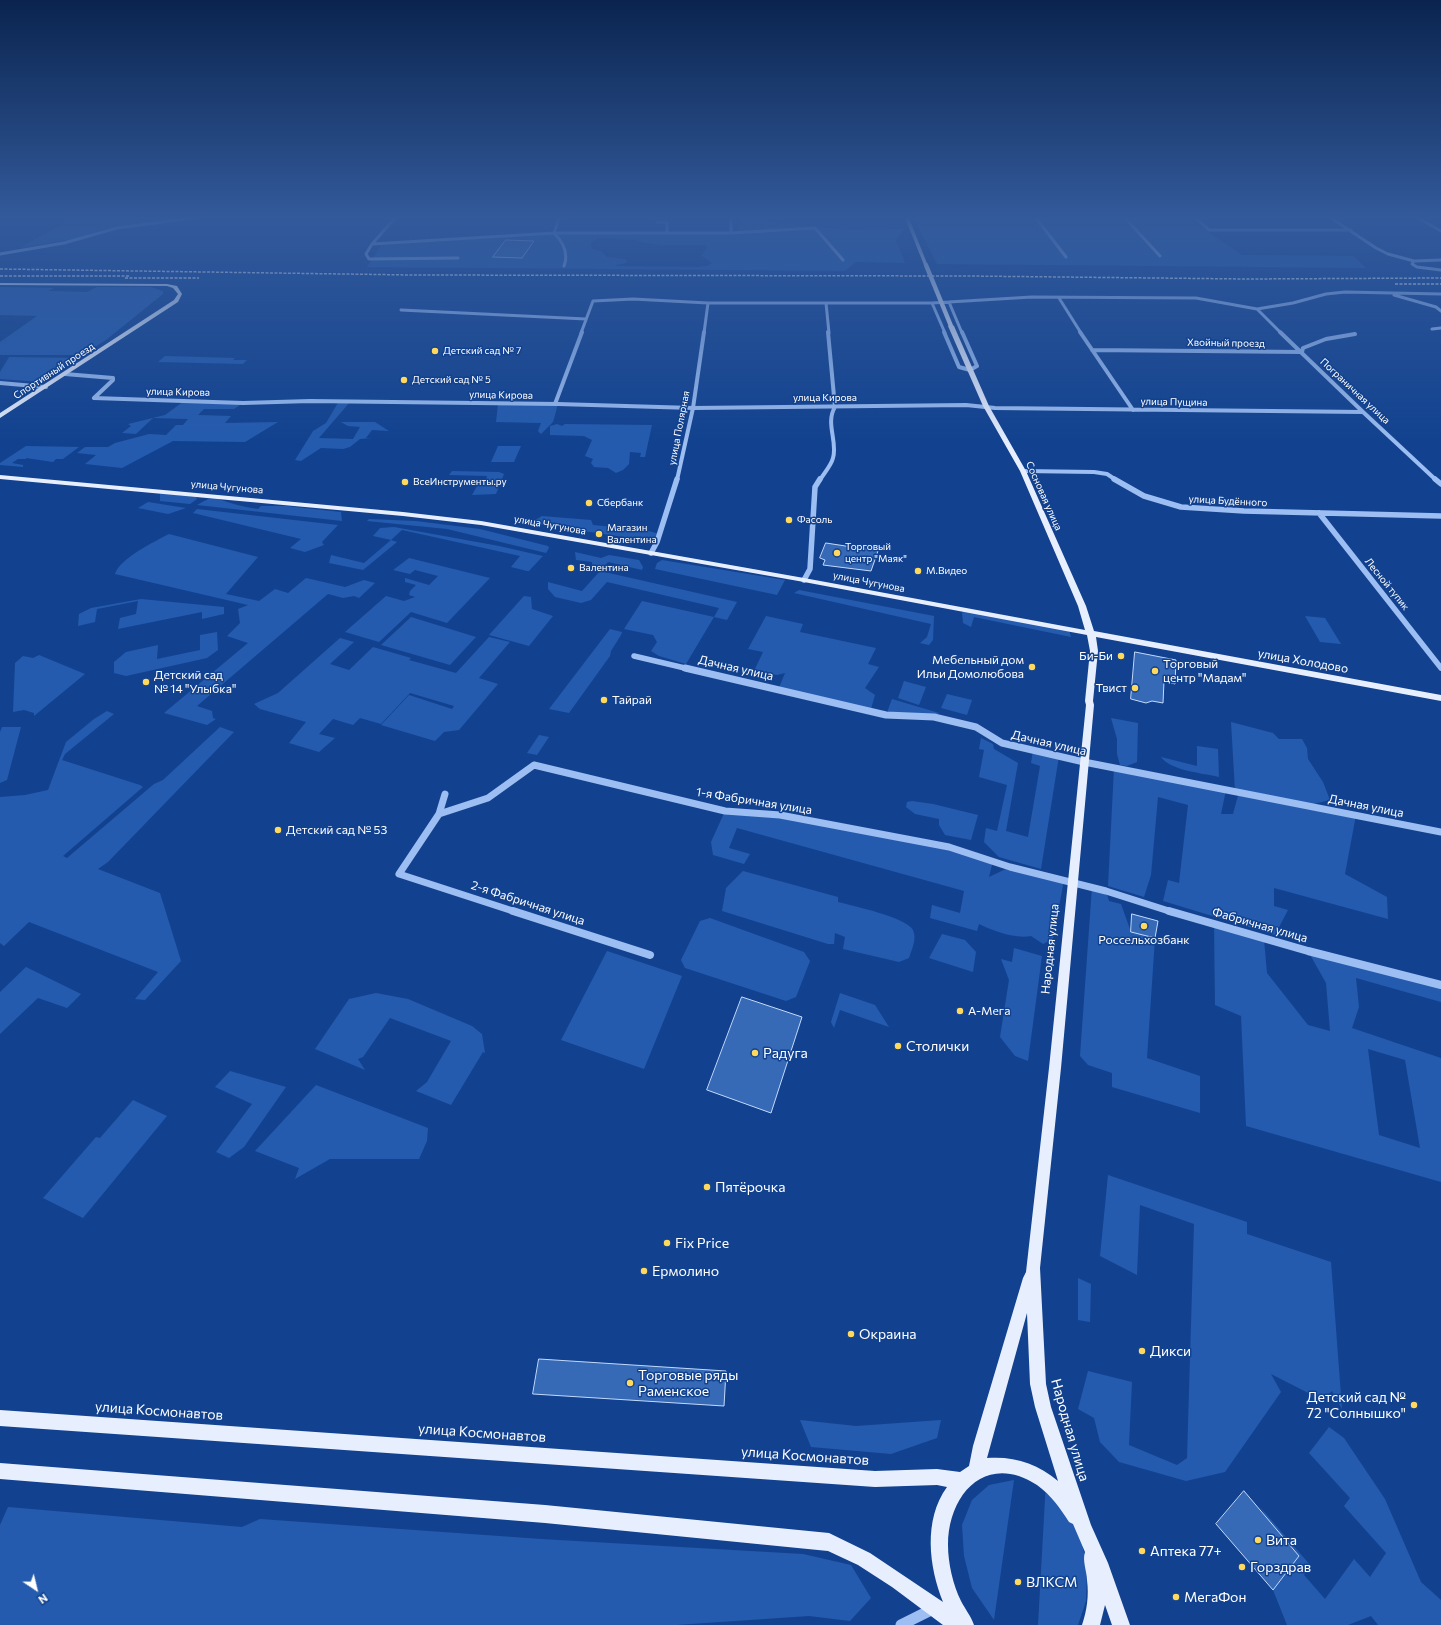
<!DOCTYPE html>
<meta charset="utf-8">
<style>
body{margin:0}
#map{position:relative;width:1441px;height:1625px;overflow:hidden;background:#12428f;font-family:Commissioner,sans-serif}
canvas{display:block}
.north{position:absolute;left:16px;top:1569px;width:40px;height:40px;-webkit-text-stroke:3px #12428f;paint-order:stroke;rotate:145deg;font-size:11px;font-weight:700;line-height:16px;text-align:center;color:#fff}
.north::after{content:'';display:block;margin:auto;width:14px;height:18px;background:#fff;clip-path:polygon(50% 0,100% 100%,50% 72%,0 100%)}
</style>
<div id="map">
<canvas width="1441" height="1625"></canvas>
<div class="north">N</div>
</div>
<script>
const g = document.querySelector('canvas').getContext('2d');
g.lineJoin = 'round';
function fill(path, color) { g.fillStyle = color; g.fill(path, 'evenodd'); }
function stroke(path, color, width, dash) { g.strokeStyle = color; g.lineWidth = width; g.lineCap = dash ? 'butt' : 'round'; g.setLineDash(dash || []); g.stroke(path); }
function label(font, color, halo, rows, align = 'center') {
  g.font = font + ' Commissioner,sans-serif'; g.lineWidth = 3; g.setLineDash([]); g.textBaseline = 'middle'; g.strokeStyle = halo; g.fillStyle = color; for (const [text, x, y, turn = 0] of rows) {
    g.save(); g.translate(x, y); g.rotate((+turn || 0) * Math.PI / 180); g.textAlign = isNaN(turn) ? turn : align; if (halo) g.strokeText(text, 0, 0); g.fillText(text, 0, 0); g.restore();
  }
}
const green = new Path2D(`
 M 73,218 L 185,218 L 104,229 L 78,238 L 20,248 Z
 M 914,218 L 1191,218 L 1208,232 L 1242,255 L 1353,256 L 1366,268 L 937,264 Z
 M 740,219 L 848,230 L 904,229 L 896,240 L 905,263 L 856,262 L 845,271 L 367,267 L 381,245 L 552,234 L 738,233 ZM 599,238 L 634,240 L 646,243 L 661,245 L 703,245 L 707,246 L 707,248 L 703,253 L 702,256 L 712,263 L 707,266 L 697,267 L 616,266 L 616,265 L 626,263 L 627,261 L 625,259 L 607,257 L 601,251 L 592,249 L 591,244 L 593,241 Z
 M 0,287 L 54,288 L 48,291 L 87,292 L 97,287 L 151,287 L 163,291 L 163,294 L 106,340 L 82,355 L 0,355 L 0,342 L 37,316 L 0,315 Z
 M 165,356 L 235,358 L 233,360 L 247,360 L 243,364 L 158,362 Z
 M 9,357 L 78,358 L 42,382 L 0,379 L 0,372 Z
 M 184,401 L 243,403 L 234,409 L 204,409 L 198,415 L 231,416 L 225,423 L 278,422 L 245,442 L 173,441 L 122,468 L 85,464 L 96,455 L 77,453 L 85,447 L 108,447 L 115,443 L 149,434 L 166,435 L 176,425 L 183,425 L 188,419 L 153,418 L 136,434 L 122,433 L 131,426 L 128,424 L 165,415 Z
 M 339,401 L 350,402 L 319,438 L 353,439 L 360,427 L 348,426 L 341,422 L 375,422 L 389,431 L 372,430 L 366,438 L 372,438 L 360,439 L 350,447 L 343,449 L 321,448 L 301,461 L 295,460 L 313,431 L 326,423 Z
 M 498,404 L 558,404 L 553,422 L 541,434 L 538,431 L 541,423 L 496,422 Z
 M 557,424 L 562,426 L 565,424 L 652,425 L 645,457 L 640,457 L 641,453 L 630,452 L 629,464 L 623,470 L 616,473 L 608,468 L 594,467 L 591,463 L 593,459 L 585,456 L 592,440 L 584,436 L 550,435 L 550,426 Z
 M 26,446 L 79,447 L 63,459 L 56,459 L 53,462 L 26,458 L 26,459 L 18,459 L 12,463 L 23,465 L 23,467 L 0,465 L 0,463 Z
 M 498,446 L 521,446 L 514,462 L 491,462 Z
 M 452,471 L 499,472 L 504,474 L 496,494 L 472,495 L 477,486 L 484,486 L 487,476 L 449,475 Z
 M 160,493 L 196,497 L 197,499 L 190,504 L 160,501 Z
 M 215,498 C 229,503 244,507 258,509 L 261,506 L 286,506 L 341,512 L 342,521 L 197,505 L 208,499 Z
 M 148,502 L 186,508 L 168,514 L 138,508 Z
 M 197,509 L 338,525 L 322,542 L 324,545 L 305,552 L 290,548 L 301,539 L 193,513 Z
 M 542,516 L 591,520 L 593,525 L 645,530 L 660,534 L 657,542 L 530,523 Z
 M 369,519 L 416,521 L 480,529 L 548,546 L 549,548 L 546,553 L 447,529 L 367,521 Z
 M 394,527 L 499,546 L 543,556 L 529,571 L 527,571 L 511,567 L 520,556 L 402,530 L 391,540 L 397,542 L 363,570 L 329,563 L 331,555 L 364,563 L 391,540 L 373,536 L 380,528 Z
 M 169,534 L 258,557 L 226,594 L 259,601 L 275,589 L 288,593 L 306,578 L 345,587 L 364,580 L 375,583 L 359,598 L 354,596 L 343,598 L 328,594 L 197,706 L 212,711 L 213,718 L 216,719 L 207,725 L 164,713 L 248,643 L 227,636 L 240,623 L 238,609 L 248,605 L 115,574 C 120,558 154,542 169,534 Z
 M 575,552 L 601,558 L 609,555 L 639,560 L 643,567 L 642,570 L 608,562 L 600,571 L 737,602 L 727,620 L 714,617 L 686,664 L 659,656 L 651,651 L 657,642 L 653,635 L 624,629 L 642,601 L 714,617 L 719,608 L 607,582 L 591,600 L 581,603 L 555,597 L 548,589 L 548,582 L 582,591 L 600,571 L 592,568 L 592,562 L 576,560 Z
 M 409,558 L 490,578 L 447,623 L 411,612 L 379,642 L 345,632 L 386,596 L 404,601 L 415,597 L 409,595 L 410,591 L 416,585 L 405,582 L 405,578 L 429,585 L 438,576 L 415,570 L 410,574 L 393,570 Z
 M 662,560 L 785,580 L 777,595 L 655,569 L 657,563 Z
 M 799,590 L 934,616 L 933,640 L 929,645 L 920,643 L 927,637 L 931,624 L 794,593 Z
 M 524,596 L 531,597 L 532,609 L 553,616 L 529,646 L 489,635 Z
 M 141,599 L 224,607 L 224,614 L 202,619 L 202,612 L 118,629 L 120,618 L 136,614 L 138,601 L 97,609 L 95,622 L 78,626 L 79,614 L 91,608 Z
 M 965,610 L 1069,630 L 1071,637 L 974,617 L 971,627 L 963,623 L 962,613 Z
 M 766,616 L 803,624 L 800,632 L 876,648 L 868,664 L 879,667 L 865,688 L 875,695 L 871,709 L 778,690 L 785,673 L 777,675 L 754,671 L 763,652 L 748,649 Z
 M 1305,616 L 1325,618 L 1341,644 L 1320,642 Z
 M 411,617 L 476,637 L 450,665 L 381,645 Z
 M 610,629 L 622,632 L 621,635 L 611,651 L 610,656 L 569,713 L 549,709 Z
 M 217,632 L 218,650 L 207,658 L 126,676 L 114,673 L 114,662 L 126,652 L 158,645 L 157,659 L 200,650 L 200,635 Z
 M 489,637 L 510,642 L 479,678 L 498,684 L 459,730 L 444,732 L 435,741 L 381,725 L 409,695 L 452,709 L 454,706 L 410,693 L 381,724 L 360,718 L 353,725 L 333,719 L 319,734 L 335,738 L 319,752 L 289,743 L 306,722 L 260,709 L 254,704 L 278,693 L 340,638 L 354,642 L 330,664 L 349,670 L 373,647 L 411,658 L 409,660 L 456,673 Z
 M 39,655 L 85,674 L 34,716 L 34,713 L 24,710 L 13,712 L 15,663 L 23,656 L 33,658 Z
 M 904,681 L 926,687 L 919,705 L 898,698 Z
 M 947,694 L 972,700 L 967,715 L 941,708 Z
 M 892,699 L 939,713 L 934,717 L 886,715 Z
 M 107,711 L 114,714 L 65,754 L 62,760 L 140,785 L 143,787 L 63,856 L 67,858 L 154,784 L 163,780 L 220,727 L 234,732 L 108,862 L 98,869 L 160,893 L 181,961 L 145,1000 L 135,999 L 158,972 L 29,922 L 4,946 L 0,943 L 0,797 L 25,795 L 48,790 L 66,742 L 94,719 Z
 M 1111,718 L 1138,723 L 1137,762 L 1127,766 L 1120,765 L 1117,754 L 1117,739 Z
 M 1231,722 L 1273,733 L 1279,739 L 1302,739 L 1307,748 L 1308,759 L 1323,782 L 1330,800 L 1309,805 L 1356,815 L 1345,874 L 1387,897 L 1388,919 L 1274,888 L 1274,906 L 1288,910 L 1275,935 L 1163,901 L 1168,880 L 1179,883 L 1188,805 L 1158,797 L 1151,875 L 1144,897 L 1108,886 L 1114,768 L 1226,790 L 1221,814 L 1233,814 L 1239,792 L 1235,791 Z
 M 2,727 L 21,727 L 7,780 L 0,783 L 0,732 Z
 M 539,735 L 549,737 L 537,755 L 527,753 Z
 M 981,738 L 993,744 L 994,749 L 1018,763 L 1006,831 L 1028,837 L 1040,766 L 1031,763 L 1033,750 L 1059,756 L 1041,869 L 999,857 L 984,842 L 986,828 L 997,831 L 1007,785 L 979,777 L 984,750 L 979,749 Z
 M 1197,746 L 1218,749 L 1219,777 C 1203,773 1171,771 1161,757 L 1197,766 Z
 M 912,801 L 933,804 L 978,815 L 971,840 L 945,835 L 939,825 L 939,819 L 915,814 L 906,807 L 907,802 Z
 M 725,811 L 780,815 L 949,847 L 993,861 L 989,877 L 1010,867 L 1064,880 L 1053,939 L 1043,944 L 1031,936 C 1015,939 993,931 979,924 L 977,931 L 930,918 L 932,905 L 960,913 L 964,891 L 737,828 L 729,848 L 750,854 L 744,864 L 713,855 L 711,842 Z
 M 743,871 L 838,897 L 838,902 C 853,906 906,917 913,930 C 917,939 912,949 909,958 L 899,962 L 843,949 L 845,937 L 835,933 L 834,944 L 828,944 L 722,911 L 726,888 Z
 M 1092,887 L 1106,891 L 1109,901 L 1121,904 L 1131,932 L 1155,938 L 1147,1058 L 1200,1076 L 1200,1113 L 1112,1087 L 1112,1073 L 1088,1065 L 1080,1056 Z
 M 710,918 L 804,952 L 810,961 L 796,997 L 786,1001 L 685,968 L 681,960 L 700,921 Z
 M 1214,925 L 1264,939 L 1267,973 L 1308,1025 L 1330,1031 L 1326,983 L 1308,951 L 1441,985 L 1441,1002 L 1356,978 L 1359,1007 L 1352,1028 L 1441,1058 L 1441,1182 L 1246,1126 L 1241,1016 L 1215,1005 ZM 1368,1049 L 1405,1060 L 1420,1148 L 1379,1135 Z
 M 942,934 L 965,940 L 976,952 L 973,972 L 929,958 Z
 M 1014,948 L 1042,956 L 1028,1061 L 1015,1056 L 1000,1037 L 1009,980 L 1001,959 L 1012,962 Z
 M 607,951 L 682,976 L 644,1069 L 561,1040 Z
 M 26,967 L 81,994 L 67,1008 L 38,998 L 0,1034 L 0,992 Z
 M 376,993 L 408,999 L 472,1026 L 482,1034 L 485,1053 L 483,1052 L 451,1105 L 416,1091 L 427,1082 L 451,1041 L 390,1018 L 363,1057 L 358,1059 L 365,1070 L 315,1049 L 349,999 Z
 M 840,993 L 875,1005 L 889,1027 L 840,1010 L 834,1028 L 831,1022 Z
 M 230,1071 L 286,1087 L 244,1147 L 229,1158 L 216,1152 L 252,1104 L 215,1087 Z
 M 316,1085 L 428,1128 L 427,1141 L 419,1159 L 330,1159 L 295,1179 L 299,1168 L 255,1151 Z
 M 133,1100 L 167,1116 L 83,1218 L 43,1198 L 96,1137 L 100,1138 Z
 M 1108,1175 L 1247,1222 L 1247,1234 L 1331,1262 L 1342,1409 L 1332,1391 L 1322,1400 L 1271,1374 L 1281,1392 L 1225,1472 L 1186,1481 L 1119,1462 L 1100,1442 L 1094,1418 L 1078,1409 L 1088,1371 L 1132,1382 L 1129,1445 L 1177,1465 L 1187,1458 L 1194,1224 L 1140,1205 L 1137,1275 L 1100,1256 Z
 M 1078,1278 L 1091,1284 L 1090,1322 L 1078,1320 Z
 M 800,1420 L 856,1426 L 941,1420 L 937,1438 L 891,1454 L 811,1447 Z
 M 1329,1427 L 1344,1438 L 1385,1499 L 1421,1582 L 1441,1600 L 1441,1625 L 1378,1625 L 1371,1616 L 1348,1625 L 1287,1625 L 1273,1590 L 1299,1556 L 1268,1520 L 1260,1507 L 1311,1566 L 1304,1575 L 1325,1599 L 1354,1559 L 1370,1577 L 1386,1553 L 1344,1506 L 1350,1498 L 1309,1453 Z
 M 1014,1480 L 994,1620 L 972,1588 L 964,1556 L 962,1525 L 972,1500 L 989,1485 Z
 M 1046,1481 L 1061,1495 L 1081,1539 L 1087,1567 L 1086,1601 L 1078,1625 L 1038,1625 Z
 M 8,1507 L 242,1527 L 260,1519 L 541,1539 L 803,1554 L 851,1565 L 871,1598 L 850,1621 L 809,1616 L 676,1625 L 0,1625 L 0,1525 Z`);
const building = new Path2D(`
 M 506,240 L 534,241 L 522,258 L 493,257 Z
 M 826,543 L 878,551 L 871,571 L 823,565 L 825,560 L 820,558 Z
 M 1135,652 L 1176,660 L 1175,684 L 1164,681 L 1163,703 L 1152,701 L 1146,703 L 1131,699 Z
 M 1132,914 L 1158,921 L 1155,938 L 1131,932 Z
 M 742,997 L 802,1017 L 771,1113 L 707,1090 Z
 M 539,1359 L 726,1371 L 724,1406 L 533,1394 Z
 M 1244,1491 L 1299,1556 L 1273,1590 L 1216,1524 Z`);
const minorFar5 = new Path2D(`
 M 395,218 L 372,244 L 366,254 L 369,259 L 458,258
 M 731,218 L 731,233
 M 1036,218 L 1066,257
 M 1125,218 L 1160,256
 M 1195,218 L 1209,230 L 1351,230
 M 1331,218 L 1376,248 L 1388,254 L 1414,261
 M 1418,218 L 1441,231
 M 657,222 L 667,222 L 667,233
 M 554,233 L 731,233 L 815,228 L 843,260
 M 554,233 C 563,242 569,253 564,266
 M 372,244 L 554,233 L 559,218
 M 0,254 L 64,243 L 117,228 L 193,218
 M 1441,260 L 1414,261 L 1412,264 L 1417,267 L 1441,270
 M 1394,295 L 1436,307 L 1441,311
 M 1059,298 L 1081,333
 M 949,302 L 962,333
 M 826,303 L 829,333
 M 932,303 L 945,333
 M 1257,309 L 1281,333
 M 401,310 L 586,319
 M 1432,329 L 1441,328
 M 581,333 L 593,301 L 633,299 L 708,303 L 932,303 L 1032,297 L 1196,298 L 1257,309 L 1293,303 L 1326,294 L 1345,292 L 1441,294
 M 704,333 L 708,303`);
const minorFar4 = new Path2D(`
 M 944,332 L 959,367 L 970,370 L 977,366 L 962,332
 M 1080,332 L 1133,410
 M 1280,332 L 1363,412 L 1436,480
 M 1092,350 L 1302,352 L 1303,348 L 1326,339 L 1355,334
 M 65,374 L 113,378 L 113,380 L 94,398 L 243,403 L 310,401 L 558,404 L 693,408 L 966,405 L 995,408 L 1363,412
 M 0,383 L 46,387
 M 555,404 L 582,332
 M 1023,471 L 1094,472 L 1107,474 L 1116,480
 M 677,480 L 693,408 L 704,332
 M 820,480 C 824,473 831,466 833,458 C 838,442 825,423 835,407 L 828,332`);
const minorFar3 = new Path2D(`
 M 1114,479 L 1144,496 L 1181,507 L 1244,511 L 1441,516
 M 1435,479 L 1441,484
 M 1319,513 L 1441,668
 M 651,553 L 657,542 L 677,479
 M 804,580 L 810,569 L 815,487 L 820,479
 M 634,656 L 689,669`);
const minorFar2 = new Path2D(`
 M 685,668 L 886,715 L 934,717 L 976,727 L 1002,743 L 1084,762 L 1441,832
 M 445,794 L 439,814 L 488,798 L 534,765 L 725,811 L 780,815 L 949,847 L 1010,867 L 1106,891 L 1172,912
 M 439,814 L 399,874 L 516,912`);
const minorFar1 = new Path2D(`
 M 513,911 L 650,955
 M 1169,911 L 1308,951 L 1441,985`);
const minor = new Path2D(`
 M 901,1625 L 935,1608`);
const major = new Path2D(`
 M 905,218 L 909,218 L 928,266 L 924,265 Z
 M 0,283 L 167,284 L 177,286 L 182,294 L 178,302 L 0,418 L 0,413 L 174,300 L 178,294 L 173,288 L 167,286 L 0,285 Z
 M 951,324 L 954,326 L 989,406 L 1026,471 L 1086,606 L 1094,631 L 1441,695 L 1441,701 L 1096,637 L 1098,651 L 1093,701 L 1094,705 L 1061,1068 L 1040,1268 L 1046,1384 L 1051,1407 L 1091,1525 L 1108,1563 L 1130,1625 L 1112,1625 L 1105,1605 L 1100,1625 L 1082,1625 C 1087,1610 1089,1596 1087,1580 C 1087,1572 1082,1560 1085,1552 L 1073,1524 L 1069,1522 C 1060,1508 1051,1495 1037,1485 C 987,1452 948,1493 948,1545 C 948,1563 953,1585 961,1601 C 965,1609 971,1616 974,1625 L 943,1625 L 892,1587 L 858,1565 L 828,1551 L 545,1523 L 0,1479 L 0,1463 L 545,1505 L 829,1533 L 870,1553 L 943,1602 C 929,1567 923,1520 947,1487 L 937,1485 L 875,1487 L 0,1426 L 0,1410 L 875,1471 L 937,1469 L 960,1472 L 969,1466 L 973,1446 L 1023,1278 L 1026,1272 L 1049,1068 L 1086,705 L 1085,701 L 1090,651 L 1087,635 L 804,582 L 481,525 L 403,516 L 0,479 L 0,475 L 403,512 L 481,521 L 804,578 L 1085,630 L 1078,606 L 1020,471 L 983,406 L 948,326 ZM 1027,1313 L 1030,1384 L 1035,1407 L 1058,1481 C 1037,1463 1014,1456 987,1458 Z`);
const rail = new Path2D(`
 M 0,269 L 412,275 L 968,276 L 1247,279 L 1441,278
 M 0,276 L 130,276
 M 125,278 L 199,278
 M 1395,284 L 1441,284`);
const majorBridge = new Path2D(`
 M 926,265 L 951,326`);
const markers = [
 [435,351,4,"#ffd95d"],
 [404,380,4,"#ffd95d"],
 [405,482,4,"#ffd95d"],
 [589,503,4,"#ffd95d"],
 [789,520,4,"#ffd95d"],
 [599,534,4,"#ffd95d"],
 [837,553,4,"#ffd95d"],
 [571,568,4,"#ffd95d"],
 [918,571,4,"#ffd95d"],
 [1121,656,4,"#ffd95d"],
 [1032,667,4,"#ffd95d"],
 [1155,671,4,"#ffd95d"],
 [146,682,4,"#ffd95d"],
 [1135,688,4,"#ffd95d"],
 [604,700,4,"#ffd95d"],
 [278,830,4,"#ffd95d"],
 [1144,926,4,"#ffd95d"],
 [960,1011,4,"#ffd95d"],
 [898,1046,4,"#ffd95d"],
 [755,1053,4,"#ffd95d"],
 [707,1187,4,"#ffd95d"],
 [667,1243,4,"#ffd95d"],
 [644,1271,4,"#ffd95d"],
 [851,1334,4,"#ffd95d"],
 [1142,1351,4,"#ffd95d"],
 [630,1383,4,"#ffd95d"],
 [1414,1405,4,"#ffd95d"],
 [1258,1540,4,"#ffd95d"],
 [1142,1551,4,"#ffd95d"],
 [1242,1567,4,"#ffd95d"],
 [1018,1582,4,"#ffd95d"],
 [1176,1597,4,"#ffd95d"]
];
const farStreetnames = [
 ["Хвойный проезд",1226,343,1],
 ["Спортивный проезд",54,371,-33],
 ["Пограничная улица",1355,391,43],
 ["улица Кирова",178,392,1],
 ["улица Кирова",501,395,1],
 ["улица Кирова",825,398],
 ["улица Пущина",1174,402,1],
 ["улица Полярная",679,428,-79],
 ["улица Чугунова",227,487,5],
 ["Сосновая улица",1044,496,66],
 ["улица Будённого",1228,501,3],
 ["улица Чугунова",550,525,10],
 ["улица Чугунова",869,582,11],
 ["Лесной тупик",1387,584,51]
];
const farPoinames = [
 ["Детский сад № 7",443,351],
 ["Детский сад № 5",412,380],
 ["ВсеИнструменты.ру",413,482],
 ["Сбербанк",597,503],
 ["Фасоль",797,520],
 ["Магазин",607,528],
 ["Валентина",607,540],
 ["Торговый",845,547],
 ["центр \"Маяк\"",845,559],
 ["Валентина",579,568],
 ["М.Видео",926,571]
];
const poiNames = [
 ["Би-Би",1113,656,"right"],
 ["Мебельный дом",1024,660,"right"],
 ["Ильи Домолюбова",1024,674,"right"],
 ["Торговый",1163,664],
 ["центр \"Мадам\"",1163,678],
 ["Детский сад",154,675],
 ["№ 14 \"Улыбка\"",154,689],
 ["Твист",1127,688,"right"],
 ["Тайрай",612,700],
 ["Детский сад № 53",286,830],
 ["Россельхозбанк",1144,940,"center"],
 ["А-Мега",968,1011]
];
const streetNames = [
 ["улица Холодово",1303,661,10],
 ["Дачная улица",736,668,13],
 ["Дачная улица",1049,743,13],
 ["1-я Фабричная улица",754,801,9],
 ["Дачная улица",1366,806,11],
 ["2-я Фабричная улица",528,903,18],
 ["Фабричная улица",1260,925,16],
 ["Народная улица",1050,949,-84]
];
const nearPoinames = [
 ["Столички",906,1046],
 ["Радуга",763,1053],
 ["Пятёрочка",715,1187],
 ["Fix Price",675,1243],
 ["Ермолино",652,1271],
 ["Окраина",859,1334],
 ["Дикси",1150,1351],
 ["Торговые ряды",638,1375],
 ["Раменское",638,1391],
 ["Детский сад №",1406,1397,"right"],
 ["72 \"Солнышко\"",1406,1413,"right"],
 ["Вита",1266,1540],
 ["Аптека 77+",1150,1551],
 ["Горздрав",1250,1567],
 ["ВЛКСМ",1026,1582],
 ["МегаФон",1184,1597]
];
const nearStreetnames = [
 ["улица Космонавтов",159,1411,4],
 ["Народная улица",1070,1430,74],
 ["улица Космонавтов",482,1433,4],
 ["улица Космонавтов",805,1456,4]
];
fill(green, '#245bae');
fill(building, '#3669b6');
stroke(building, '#c3dafd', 1);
stroke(minorFar5, '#9cbef2', 3);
stroke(minorFar4, '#9cbef2', 4);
stroke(minorFar3, '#9cbef2', 5.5);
stroke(minorFar2, '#9cbef2', 7);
stroke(minorFar1, '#9cbef2', 8);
stroke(minor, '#9cbef2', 11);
fill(major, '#e7efff');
stroke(rail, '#fff', 1.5, [3, 1.5]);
stroke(majorBridge, '#e7efff', 4.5);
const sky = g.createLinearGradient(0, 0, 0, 445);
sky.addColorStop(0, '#0a244f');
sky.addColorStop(0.49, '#335a9b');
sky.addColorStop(1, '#335a9b00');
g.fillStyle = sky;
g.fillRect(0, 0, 1441, 445);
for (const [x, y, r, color] of markers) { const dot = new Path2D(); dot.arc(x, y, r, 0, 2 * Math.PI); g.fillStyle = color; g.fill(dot); stroke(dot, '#12428f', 1.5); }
label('10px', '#fff', '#12428f', farStreetnames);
label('10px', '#fff', '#12428f', farPoinames, 'left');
label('12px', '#fff', '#12428f', poiNames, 'left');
label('12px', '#fff', '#12428f', streetNames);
label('14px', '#fff', '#12428f', nearPoinames, 'left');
label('14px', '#fff', '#12428f', nearStreetnames);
</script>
